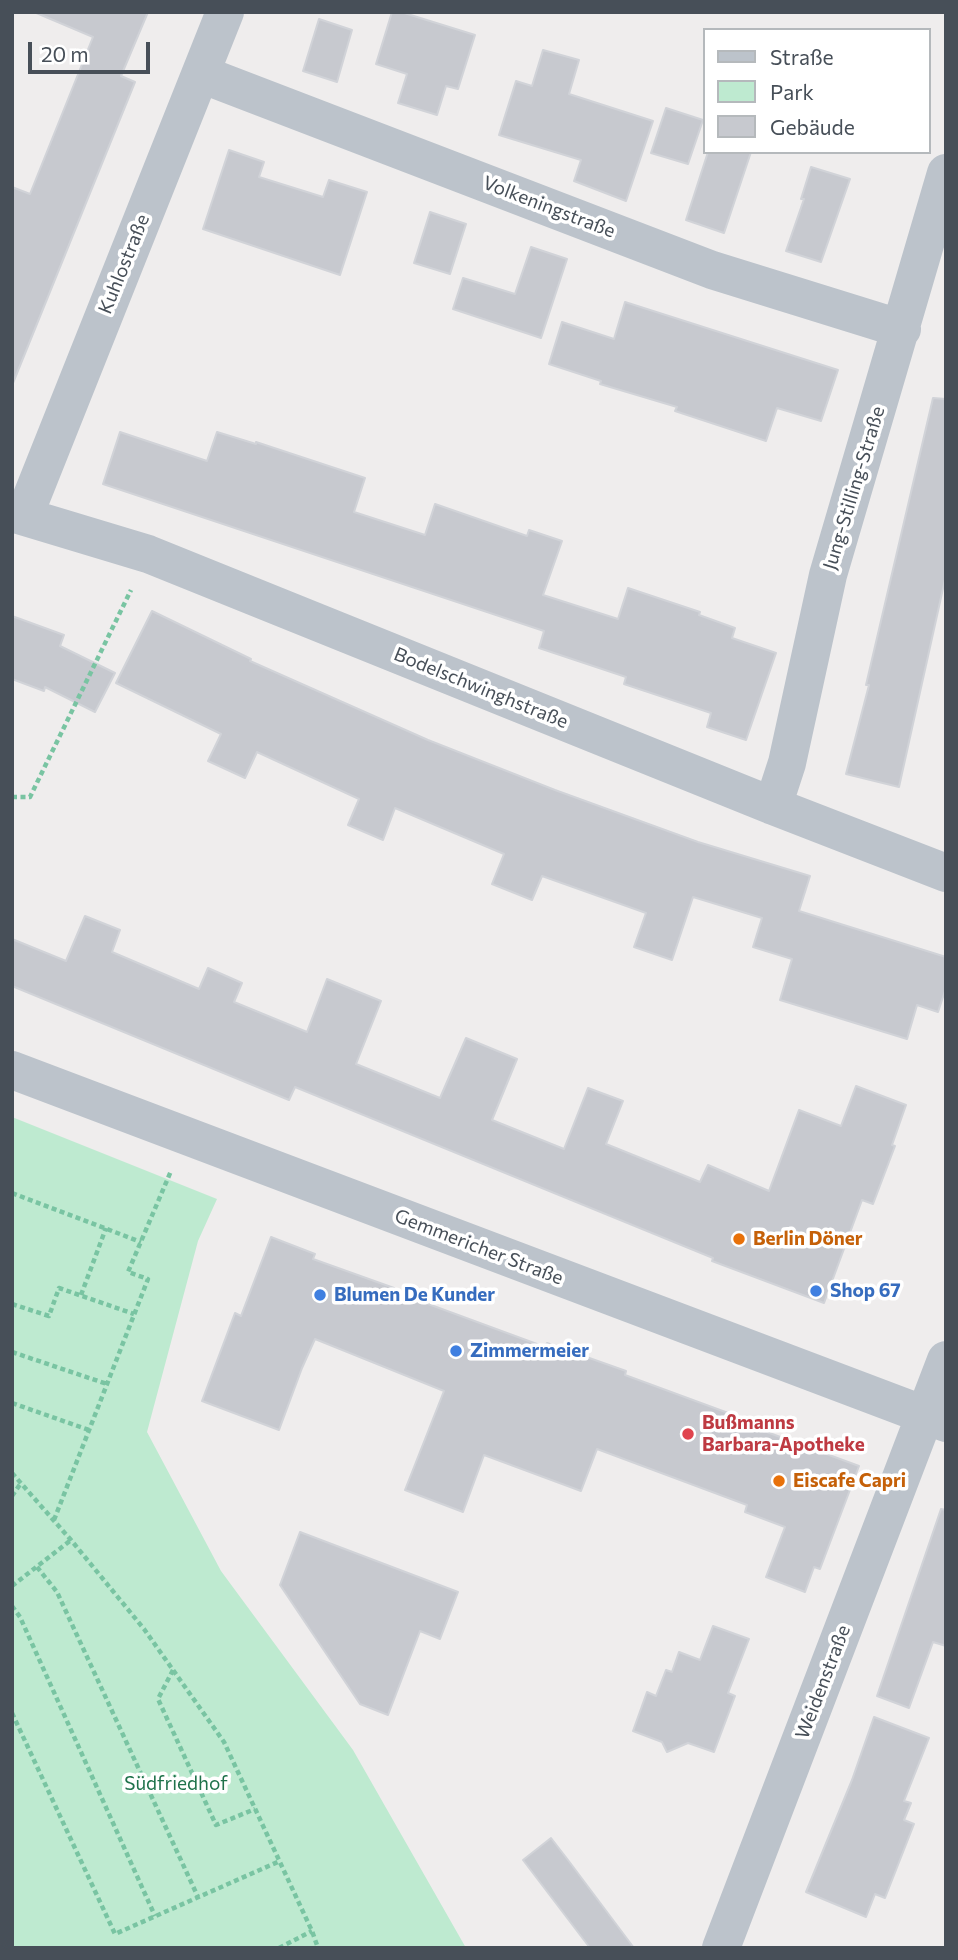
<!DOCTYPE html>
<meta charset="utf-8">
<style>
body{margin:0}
#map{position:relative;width:958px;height:1960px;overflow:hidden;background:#efeded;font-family:Commissioner,sans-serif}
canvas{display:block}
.frame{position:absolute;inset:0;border:14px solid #474f58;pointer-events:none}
.legend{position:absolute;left:703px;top:28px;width:228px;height:126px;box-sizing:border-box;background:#fff;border:2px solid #b5b9bc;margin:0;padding:9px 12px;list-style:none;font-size:21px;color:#474f58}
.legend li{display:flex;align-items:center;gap:14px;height:35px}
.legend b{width:35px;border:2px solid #b5b9bc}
.scale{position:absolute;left:28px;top:42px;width:122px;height:32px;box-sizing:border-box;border:4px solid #474f58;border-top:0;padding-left:9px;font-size:21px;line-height:24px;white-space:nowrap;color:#474f58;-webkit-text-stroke:5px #fff;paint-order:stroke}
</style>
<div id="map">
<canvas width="958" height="1960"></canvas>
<div class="frame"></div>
<ul class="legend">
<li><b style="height:9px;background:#bcc3cb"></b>Straße</li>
<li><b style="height:19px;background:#beead0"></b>Park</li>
<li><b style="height:19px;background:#c7c9cf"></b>Gebäude</li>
</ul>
<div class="scale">20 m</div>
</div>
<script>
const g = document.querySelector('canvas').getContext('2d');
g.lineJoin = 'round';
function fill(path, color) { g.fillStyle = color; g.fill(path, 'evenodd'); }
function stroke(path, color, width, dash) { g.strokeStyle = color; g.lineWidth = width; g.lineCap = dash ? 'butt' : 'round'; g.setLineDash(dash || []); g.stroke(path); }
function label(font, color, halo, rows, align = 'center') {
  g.font = font + ' Commissioner,sans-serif'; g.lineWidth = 7; g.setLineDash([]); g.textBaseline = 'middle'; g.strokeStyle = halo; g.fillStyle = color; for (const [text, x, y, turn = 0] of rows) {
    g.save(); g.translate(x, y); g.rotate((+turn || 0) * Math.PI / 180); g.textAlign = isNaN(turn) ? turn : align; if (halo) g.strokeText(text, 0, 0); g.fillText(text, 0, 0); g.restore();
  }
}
const green = new Path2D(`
 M 12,1117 L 217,1199 L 198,1241 L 147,1432 L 221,1571 L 353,1750 L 466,1948 L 12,1948 Z`);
const building = new Path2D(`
 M 34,12 L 148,12 L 121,76 L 135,82 L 13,383 L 12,187 L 30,194 L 93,37 Z
 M 392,12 L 401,12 L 475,35 L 458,89 L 446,86 L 437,115 L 398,103 L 407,74 L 376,64 Z
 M 319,19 L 352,30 L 337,82 L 303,71 Z
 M 543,50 L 579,60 L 569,94 L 653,121 L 626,201 L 574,181 L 581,160 L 499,135 L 516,81 L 532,86 Z
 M 666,108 L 703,120 L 688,164 L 651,153 Z
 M 229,150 L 264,162 L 259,177 L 323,197 L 329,180 L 367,192 L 340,275 L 203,229 Z
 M 708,152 L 751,152 L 724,233 L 686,220 Z
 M 811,167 L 850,179 L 821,262 L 786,251 L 804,199 L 801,199 Z
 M 430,212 L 466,224 L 450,274 L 414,263 Z
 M 531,247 L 567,259 L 541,338 L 453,309 L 463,278 L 515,294 Z
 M 625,302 L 838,370 L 821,421 L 777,408 L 766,441 L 675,411 L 677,407 L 600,384 L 601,381 L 549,364 L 562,322 L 614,339 Z
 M 933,398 L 946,399 L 946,575 L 899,787 L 846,774 L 869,685 L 866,685 Z
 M 120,432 L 207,461 L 217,432 L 256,444 L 256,442 L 365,478 L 354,512 L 425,535 L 435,504 L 527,536 L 529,530 L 562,541 L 543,595 L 618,619 L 628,588 L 700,612 L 699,615 L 735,628 L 732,638 L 776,653 L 746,740 L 707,727 L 711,713 L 624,684 L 626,677 L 539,648 L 544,631 L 103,484 Z
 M 152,611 L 251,659 L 250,661 L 428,740 L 555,790 L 698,842 L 810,876 L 799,911 L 946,957 L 946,988 L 938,1012 L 917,1005 L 907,1039 L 780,1000 L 792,959 L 753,947 L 762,918 L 693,897 L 672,960 L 634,947 L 646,913 L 542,876 L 532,900 L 492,884 L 504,854 L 395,808 L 383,840 L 348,825 L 359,799 L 257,752 L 245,778 L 208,761 L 221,734 L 116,683 Z
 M 12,616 L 64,635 L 60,646 L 115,673 L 95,712 L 45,687 L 44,691 L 12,679 Z
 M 85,916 L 120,930 L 112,952 L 199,989 L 208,968 L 242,983 L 234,1002 L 307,1032 L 327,979 L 381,1001 L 356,1064 L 440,1098 L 466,1038 L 517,1059 L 492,1120 L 564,1149 L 588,1088 L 623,1101 L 606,1144 L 700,1182 L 708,1165 L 769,1191 L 799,1110 L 841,1126 L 856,1086 L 906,1105 L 892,1145 L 895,1146 L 873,1204 L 862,1200 L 824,1303 L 712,1261 L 713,1258 L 295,1087 L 289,1100 L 12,986 L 12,939 L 66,961 Z
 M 271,1237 L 315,1254 L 313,1259 L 394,1288 L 393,1291 L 545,1347 L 547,1343 L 626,1371 L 625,1375 L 739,1417 L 737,1421 L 859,1466 L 820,1569 L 814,1567 L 805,1592 L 766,1577 L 785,1527 L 745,1512 L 747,1505 L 597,1449 L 581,1491 L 484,1455 L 463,1512 L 405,1490 L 444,1391 L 315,1339 L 302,1368 L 279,1430 L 202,1401 L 235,1313 L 241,1316 Z
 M 941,1509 L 946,1510 L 946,1646 L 933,1642 L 909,1708 L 877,1696 Z
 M 300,1532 L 458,1592 L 440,1639 L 420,1631 L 388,1715 L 360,1704 L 280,1585 Z
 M 713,1626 L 749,1639 L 728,1693 L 735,1696 L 714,1752 L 688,1743 L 667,1752 L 662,1742 L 633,1731 L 647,1692 L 656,1696 L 666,1670 L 672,1672 L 679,1652 L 700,1660 Z
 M 874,1717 L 929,1738 L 904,1801 L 911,1803 L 904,1820 L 914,1824 L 885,1898 L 875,1894 L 866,1917 L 806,1892 L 852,1780 Z
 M 551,1838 L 568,1860 L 634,1948 L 590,1948 L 523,1860 Z`);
const path = new Path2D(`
 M 12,797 L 30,797 L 131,590
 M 12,1193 L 141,1242
 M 81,1295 L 106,1228
 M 12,1304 L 49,1316 L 59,1288 L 134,1314
 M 12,1352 L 107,1384
 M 12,1403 L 89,1430
 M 12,1473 L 71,1540 L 144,1629 L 224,1742 L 312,1931 L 318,1948
 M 12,1496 L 21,1483
 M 54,1520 L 148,1279 L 128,1272 L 171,1171
 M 37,1567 L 57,1592 L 198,1897
 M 12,1586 L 71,1540
 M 12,1606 L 20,1617 L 155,1916
 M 173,1670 L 158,1699 L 216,1825 L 255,1809
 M 12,1713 L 115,1934 L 280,1861
 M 279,1948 L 312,1931`);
const minor = new Path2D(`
 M 201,74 L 712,270 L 902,329
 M 12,513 L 148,554 L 773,806 L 946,873
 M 24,516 L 225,12
 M 773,806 L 787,763 L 828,575 L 946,173
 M 12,1070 L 946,1423
 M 721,1948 L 946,1360`);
const markers = [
 [739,1239,7,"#e8710a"],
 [816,1291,7,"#3f7fe0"],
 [320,1295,7,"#3f7fe0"],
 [456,1351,7,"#3f7fe0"],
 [688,1434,7,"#e0444e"],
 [779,1481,7,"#e8710a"]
];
const streetNames = [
 ["Volkeningstraße",549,207,21],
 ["Kuhlostraße",124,264,-68],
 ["Jung-Stilling-Straße",854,488,-73],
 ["Bodelschwinghstraße",481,688,22],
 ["Gemmericher Straße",479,1247,21],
 ["Weidenstraße",823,1682,-69]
];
const foodNames = [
 ["Berlin Döner",753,1239],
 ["Eiscafe Capri",793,1481]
];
const shopNames = [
 ["Shop 67",830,1291],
 ["Blumen De Kunder",334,1295],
 ["Zimmermeier",470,1351]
];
const healthNames = [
 ["Bußmanns",702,1423],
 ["Barbara-Apotheke",702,1445]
];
const parkNames = [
 ["Südfriedhof",176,1784]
];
fill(green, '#beead0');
fill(building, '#c7c9cf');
stroke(building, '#d1d3d8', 2);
stroke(path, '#79c4a2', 4.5, [5, 3.5]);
stroke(minor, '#bcc3cb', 38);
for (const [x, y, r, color] of markers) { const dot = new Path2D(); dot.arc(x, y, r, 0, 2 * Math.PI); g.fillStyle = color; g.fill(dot); stroke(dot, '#fff', 2.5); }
label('19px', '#474f58', '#fff', streetNames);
label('bold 19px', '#c56008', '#fff', foodNames, 'left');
label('bold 19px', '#366cbe', '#fff', shopNames, 'left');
label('bold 19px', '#be3a42', '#fff', healthNames, 'left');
label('19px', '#1f724b', '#fff', parkNames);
</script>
